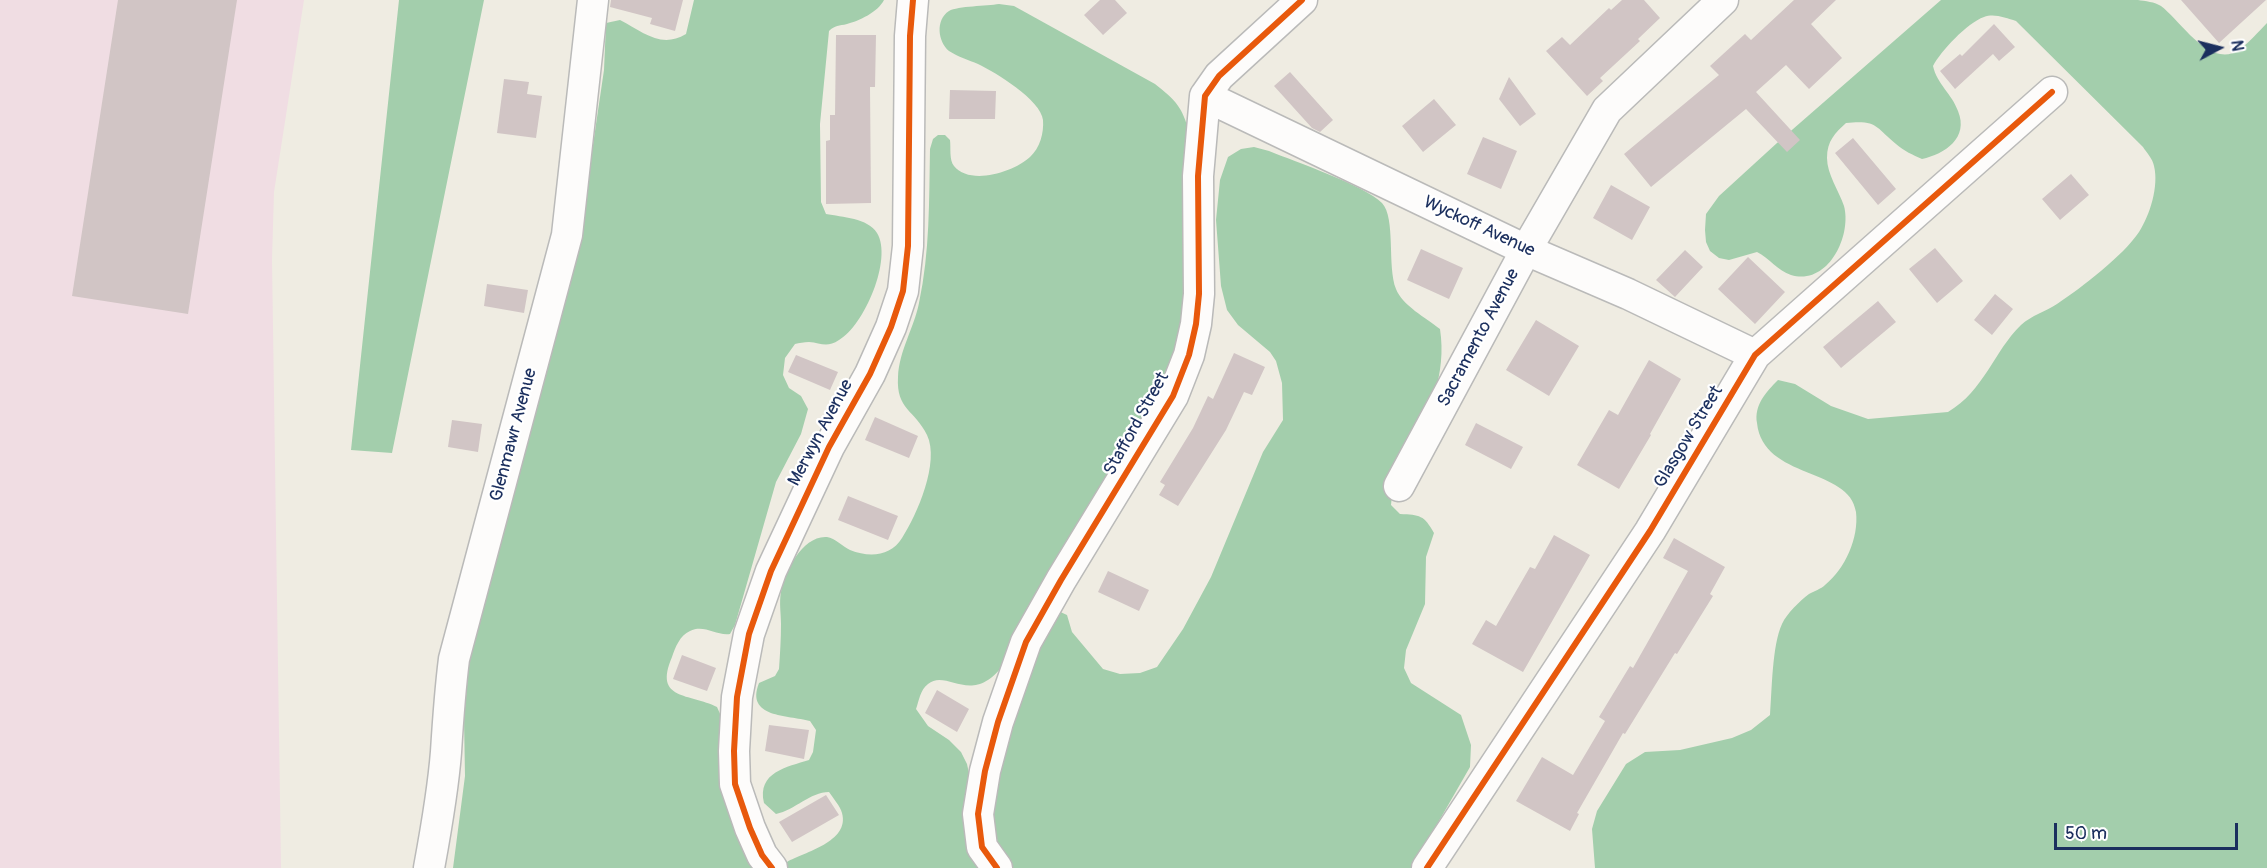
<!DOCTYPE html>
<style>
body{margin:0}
#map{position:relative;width:2267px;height:868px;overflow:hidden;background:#efece2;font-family:Pangolin,sans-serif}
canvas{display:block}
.north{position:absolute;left:2189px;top:18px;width:60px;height:60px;-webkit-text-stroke:4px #fff;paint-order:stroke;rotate:83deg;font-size:16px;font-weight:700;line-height:24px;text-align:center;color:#1b2f5e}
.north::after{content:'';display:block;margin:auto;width:21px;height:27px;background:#1b2f5e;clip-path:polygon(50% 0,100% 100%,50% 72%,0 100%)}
.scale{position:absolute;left:2054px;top:823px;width:184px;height:27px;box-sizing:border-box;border:3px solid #1b2f5e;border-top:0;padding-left:8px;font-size:18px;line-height:21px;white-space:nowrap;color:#1b2f5e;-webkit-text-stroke:4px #fff;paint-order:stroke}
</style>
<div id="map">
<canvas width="2267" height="868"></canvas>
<div class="north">N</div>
<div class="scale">50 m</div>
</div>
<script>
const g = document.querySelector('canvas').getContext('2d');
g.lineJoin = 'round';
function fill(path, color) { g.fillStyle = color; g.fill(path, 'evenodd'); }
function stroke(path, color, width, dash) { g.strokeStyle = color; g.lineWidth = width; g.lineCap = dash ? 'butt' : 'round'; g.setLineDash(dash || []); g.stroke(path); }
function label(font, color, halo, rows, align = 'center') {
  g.font = font + ' Pangolin,sans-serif'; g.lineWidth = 4.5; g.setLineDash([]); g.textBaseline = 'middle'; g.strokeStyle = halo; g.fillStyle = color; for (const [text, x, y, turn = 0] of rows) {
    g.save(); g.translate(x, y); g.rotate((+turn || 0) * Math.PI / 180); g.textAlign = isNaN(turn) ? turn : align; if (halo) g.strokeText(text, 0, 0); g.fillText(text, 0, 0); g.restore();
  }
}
const built = new Path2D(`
 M 0,0 L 304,0 L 274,192 L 272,260 L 281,868 L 0,868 Z`);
const forest = new Path2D(`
 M 399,0 L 484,0 L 392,453 L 351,450 Z
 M 694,0 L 884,0 C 878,12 859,21 847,24 C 839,26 835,25 829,31 L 820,124 L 821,202 L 826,214 C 842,217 868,218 877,233 C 893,259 864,326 839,340 C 827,348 821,343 809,342 C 804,342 799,343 795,344 L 785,358 L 783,375 L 789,388 L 801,396 L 808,409 L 801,434 L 776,482 L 735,625 L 730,634 C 716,636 704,624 690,631 C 680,635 675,648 672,657 C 653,701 690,693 717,707 L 721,716 L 719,751 L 757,868 L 453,868 L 465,776 L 464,719 L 469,663 L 577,253 L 604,70 L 606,23 L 620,20 C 643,32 661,49 686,34 Z
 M 1941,0 L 2138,0 C 2145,1 2155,2 2161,6 C 2181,21 2211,71 2240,49 C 2250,42 2258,32 2267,23 L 2267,868 L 1595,868 L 1592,829 L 1597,811 L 1626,764 L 1645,752 L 1680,750 L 1732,738 L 1751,730 L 1770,715 C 1772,691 1772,645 1782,624 C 1787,613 1800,601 1809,594 C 1814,591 1821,589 1825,585 C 1845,569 1859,538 1856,512 C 1850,467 1763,480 1757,423 C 1754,405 1766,392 1778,380 L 1795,384 L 1831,406 L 1868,419 L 1948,412 C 1984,391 1994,351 2021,325 C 2032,315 2045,312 2057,304 C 2081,288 2123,256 2139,232 C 2150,215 2159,186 2154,166 C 2153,159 2146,152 2143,147 L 2016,21 C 2006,18 1994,13 1984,17 C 1967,23 1941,51 1933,66 C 1937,84 1952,94 1958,111 C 1969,138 1945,154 1922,159 C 1913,155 1904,151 1896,144 C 1875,127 1878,120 1846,123 C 1835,133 1827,141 1827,158 C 1827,174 1839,191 1844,206 C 1852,236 1828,286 1791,275 C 1778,271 1769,258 1757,252 L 1729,260 L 1719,258 L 1710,251 L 1706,242 L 1705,230 L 1706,214 L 1719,196 L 1777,143 Z
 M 999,4 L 1014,6 L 1155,84 C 1174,99 1181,105 1188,128 L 1187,304 L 1165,389 L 1004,664 C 972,708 947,668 928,684 C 920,690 919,701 916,709 L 928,726 L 949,740 L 961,752 L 967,764 L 989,868 L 787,868 L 787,862 C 804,852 850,842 842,813 C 840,806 833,798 829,792 C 810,792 795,810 776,814 L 764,803 C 757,772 787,767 809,760 L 813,752 L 816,730 L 810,721 C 788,715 745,718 759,683 L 775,676 L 779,669 C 780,654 781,639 781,624 C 781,613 779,603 781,592 C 784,572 803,535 827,537 C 835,538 843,547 850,550 C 870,558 891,556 902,538 C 917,515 940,462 927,435 C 915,410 896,410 898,377 C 899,351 914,328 919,303 C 930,252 929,200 930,149 L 933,139 L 938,135 L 945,135 L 950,140 C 951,148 949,160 954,166 C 970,186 1014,172 1030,157 C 1040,148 1044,133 1043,120 C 1041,100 995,72 978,64 C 969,60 958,57 949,51 C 938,42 935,20 949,11 C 958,6 987,6 999,4 Z
 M 1254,147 L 1269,151 C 1296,162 1364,185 1382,203 C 1396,218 1387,266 1396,289 C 1402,305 1426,318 1440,329 C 1447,375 1429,412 1410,453 C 1402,471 1392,486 1391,505 L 1400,514 C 1420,515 1424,515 1434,533 L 1426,557 L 1425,604 L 1406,650 L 1404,668 L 1411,683 L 1461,715 L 1471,745 L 1470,767 L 1412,868 L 1012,868 L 1000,851 L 993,823 L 993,790 L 1025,680 L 1056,610 L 1067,615 L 1072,632 L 1103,669 L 1120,674 L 1140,673 L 1157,667 L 1183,629 L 1211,577 L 1263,452 L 1283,420 L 1282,383 L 1276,361 L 1270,352 L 1238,325 L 1227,310 L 1221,286 L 1216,220 L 1220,180 L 1228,157 L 1241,149 Z`);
const building = new Path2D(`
 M 118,0 L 237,0 L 188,314 L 72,296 Z
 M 611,0 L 683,0 L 675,31 L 650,24 L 652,18 L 610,7 Z
 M 1100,0 L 1115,0 L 1127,13 L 1103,35 L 1084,15 Z
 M 1622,0 L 1644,0 L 1660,18 L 1638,39 L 1640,41 L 1600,78 L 1603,81 L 1587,96 L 1546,51 L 1562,37 L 1570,45 L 1609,8 L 1611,10 Z
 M 1794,0 L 1836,0 L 1811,24 L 1842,58 L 1809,89 L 1786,65 L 1756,92 L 1800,140 L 1787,152 L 1746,109 L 1651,187 L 1624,154 L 1719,75 L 1710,66 L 1745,34 L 1751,40 Z
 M 2181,0 L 2266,0 L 2219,43 Z
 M 1994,24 L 2015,47 L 1999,61 L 1993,54 L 1955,89 L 1940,71 L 1960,54 L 1962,56 Z
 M 836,35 L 876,35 L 875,87 L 870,87 L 871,203 L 826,204 L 826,141 L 830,140 L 830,115 L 835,115 Z
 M 1290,72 L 1333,120 L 1320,132 L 1312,128 L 1274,86 Z
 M 1509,77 L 1536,114 L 1520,126 L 1499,99 Z
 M 504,79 L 529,82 L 527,94 L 542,96 L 536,138 L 497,133 Z
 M 950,90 L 996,91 L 995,119 L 949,119 Z
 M 1434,99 L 1456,125 L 1423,152 L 1402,126 Z
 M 1483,137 L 1517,151 L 1501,189 L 1467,174 Z
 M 1853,138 L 1896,189 L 1878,205 L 1835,153 Z
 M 2071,174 L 2089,195 L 2060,220 L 2042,199 Z
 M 1611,185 L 1650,207 L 1632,240 L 1593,218 Z
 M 1935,248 L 1963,281 L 1937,303 L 1909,269 Z
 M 1421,249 L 1463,268 L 1449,299 L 1407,280 Z
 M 1685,250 L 1703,267 L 1675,297 L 1656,280 Z
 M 1748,257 L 1785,292 L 1755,324 L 1718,289 Z
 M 487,284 L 528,290 L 524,313 L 484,306 Z
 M 1995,294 L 2013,309 L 1992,335 L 1974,320 Z
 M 1878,301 L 1896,322 L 1841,368 L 1823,347 Z
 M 1536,320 L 1579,346 L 1549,396 L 1506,370 Z
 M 1234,353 L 1265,367 L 1252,395 L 1244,392 L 1226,430 L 1178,506 L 1159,495 L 1165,485 L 1160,482 L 1193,428 L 1208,396 L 1213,399 Z
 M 796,355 L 838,372 L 830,390 L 788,372 Z
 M 1649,360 L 1681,379 L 1650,434 L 1651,435 L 1619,489 L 1577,465 L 1609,410 L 1618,415 Z
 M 875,417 L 918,436 L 909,458 L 865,440 Z
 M 452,420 L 482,424 L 478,452 L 448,447 Z
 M 1476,423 L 1523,447 L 1511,469 L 1465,445 Z
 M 848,496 L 898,516 L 888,540 L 838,520 Z
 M 1554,535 L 1590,555 L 1523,672 L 1472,644 L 1486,620 L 1496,626 L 1530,567 L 1535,569 Z
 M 1674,538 L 1725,567 L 1710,594 L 1713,596 L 1677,654 L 1675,653 L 1625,734 L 1623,733 L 1577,813 L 1579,814 L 1570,831 L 1516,801 L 1542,757 L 1573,775 L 1605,721 L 1599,717 L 1630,666 L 1633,668 L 1688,571 L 1663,558 Z
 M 1108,571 L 1149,590 L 1139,611 L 1098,592 Z
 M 682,655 L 716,668 L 707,691 L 673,679 Z
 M 937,690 L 969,709 L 957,732 L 925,713 Z
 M 769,725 L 809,730 L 804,759 L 765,751 Z
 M 826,795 L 839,815 L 792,842 L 779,822 Z`);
const street = new Path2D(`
 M 1205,96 L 1526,250 L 1628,294 L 1755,355
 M 1399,486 L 1526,250 L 1607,110 L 1723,0
 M 429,868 C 436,830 443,791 446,752 C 448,720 450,691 454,659 L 567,235 L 593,0
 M 772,868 L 762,855 L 750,828 L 735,784 L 734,751 L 737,697 L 749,634 L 771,571 L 829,447 L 870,374 L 891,327 L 903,291 L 908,246 L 910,36 L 913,0
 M 997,868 L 982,847 L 978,814 L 985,771 L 998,722 L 1026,642 L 1061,580 L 1173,396 L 1189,355 L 1196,324 L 1199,294 L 1198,176 L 1205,96 L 1219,76 L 1302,0
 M 1427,868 L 1650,531 L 1755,355 L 2052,92`);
const cycleway = new Path2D(`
 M 772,868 L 762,855 L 750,828 L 735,784 L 734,751 L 737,697 L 749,634 L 771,571 L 829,447 L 870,374 L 891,327 L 903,291 L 908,246 L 910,36 L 913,0
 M 997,868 L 982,847 L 978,814 L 985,771 L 998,722 L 1026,642 L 1061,580 L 1173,396 L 1189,355 L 1196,324 L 1199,294 L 1198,176 L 1205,96 L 1219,76 L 1302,0
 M 1427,868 L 1650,531 L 1755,355 L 2052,92`);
const streetNames = [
 ["Wyckoff Avenue",1479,227,25],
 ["Sacramento Avenue",1479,338,-62],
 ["Stafford Street",1137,424,-61],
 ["Merwyn Avenue",821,433,-62],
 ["Glenmawr Avenue",514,435,-75],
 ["Glasgow Street",1689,437,-59]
];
fill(built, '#f0dde3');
fill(forest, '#a3ceac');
fill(building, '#d1c5c5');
stroke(street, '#babab9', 33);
stroke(street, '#fdfcfb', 30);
stroke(cycleway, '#e8590c', 6);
label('18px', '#1b2f5e', '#fff', streetNames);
</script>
